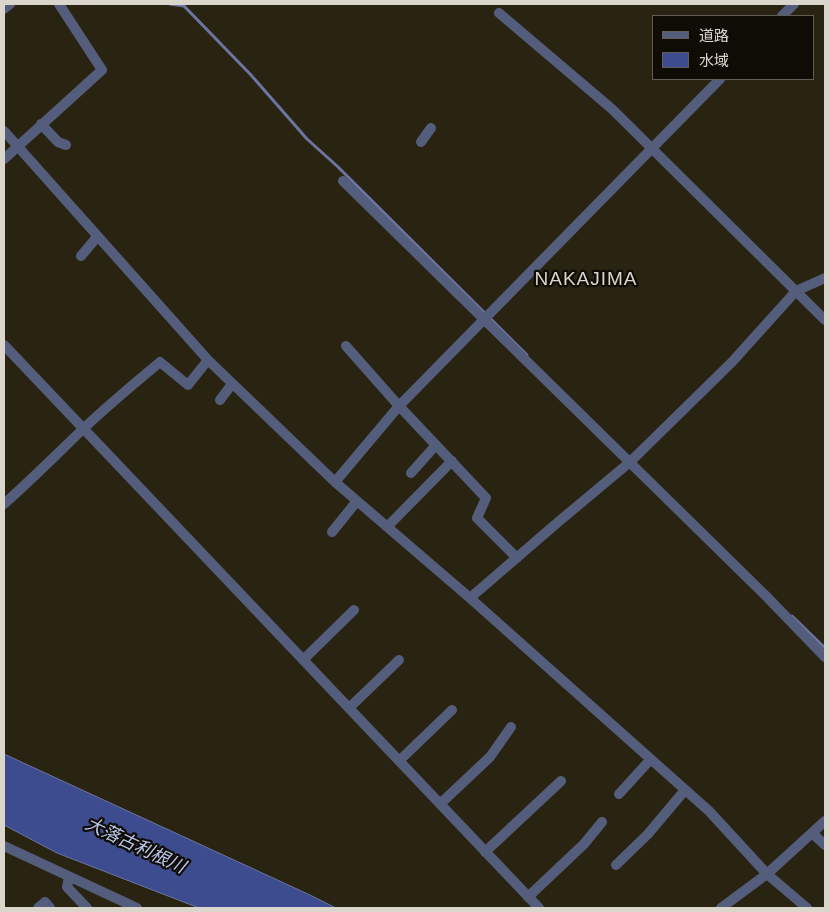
<!DOCTYPE html>
<meta charset="utf-8">
<style>
body{margin:0}
#map{position:relative;width:829px;height:912px;overflow:hidden;background:#292311;font-family:Helvetica,"Noto Sans JP",sans-serif}
canvas{display:block}
.frame{position:absolute;inset:0;border:5px solid #dad6cb;pointer-events:none}
.legend{position:absolute;left:652px;top:15px;width:162px;height:65px;box-sizing:border-box;background:#0f0c05;border:1px solid #605d54;margin:0;padding:6px 9px;list-style:none;font-size:15px;color:#dad6cb}
.legend li{display:flex;align-items:center;gap:10px;height:25px}
.legend b{width:25px;border:1px solid #605d54}
</style>
<div id="map">
<canvas width="829" height="912"></canvas>
<div class="frame"></div>
<ul class="legend">
<li><b style="height:6px;background:#555d7c"></b>道路</li>
<li><b style="height:14px;background:#3d4b8f"></b>水域</li>
</ul>
</div>
<script>
const g = document.querySelector('canvas').getContext('2d');
g.lineJoin = 'round';
function fill(path, color) { g.fillStyle = color; g.fill(path, 'evenodd'); }
function stroke(path, color, width, dash) { g.strokeStyle = color; g.lineWidth = width; g.lineCap = dash ? 'butt' : 'round'; g.setLineDash(dash || []); g.stroke(path); }
function label(font, color, halo, rows, align = 'center') {
  g.font = font + ' Helvetica,"Noto Sans JP",sans-serif'; g.lineWidth = 4.5; g.setLineDash([]); g.textBaseline = 'middle'; g.strokeStyle = halo; g.fillStyle = color; for (const [text, x, y, turn = 0] of rows) {
    g.save(); g.translate(x, y); g.rotate((+turn || 0) * Math.PI / 180); g.textAlign = isNaN(turn) ? turn : align; if (halo) g.strokeText(text, 0, 0); g.fillText(text, 0, 0); g.restore();
  }
}
const water = new Path2D(`
 M 4,754 L 310,895 L 336,908 L 199,908 L 57,853 L 4,825 Z`);
const stream = new Path2D(`
 M 170,4 L 184,6 L 251,75 L 307,139 L 337,166 L 527,355
 M 792,616 L 825,648`);
const minor = new Path2D(`
 M 4,9 L 10,4
 M 499,13 L 612,109 L 825,320
 M 782,16 L 794,4
 M 41,124 L 58,142 L 66,145
 M 4,131 L 208,360 L 335,482 L 470,598 L 709,811 L 767,874 L 807,908
 M 421,142 L 431,128
 M 4,159 L 102,70 L 59,4
 M 343,181 L 766,596 L 825,657
 M 81,256 L 97,237
 M 4,345 L 539,908
 M 346,346 L 399,406 L 486,498 L 477,518 L 517,558
 M 220,400 L 232,384
 M 411,473 L 436,445
 M 335,482 L 399,406 L 720,79
 M 4,504 C 31,480 56,455 82,430 C 107,406 134,384 160,362 L 188,385 L 208,360
 M 387,527 L 452,461
 M 332,532 L 357,501
 M 470,598 L 557,523 L 630,462 L 732,362 L 796,291 L 825,278
 M 303,660 L 354,610
 M 349,708 L 399,660
 M 399,761 L 452,710
 M 619,794 L 650,760
 M 440,804 L 490,757 L 511,727
 M 812,833 L 825,845
 M 4,846 L 137,908
 M 485,852 L 561,781
 M 616,865 L 648,834 L 685,790
 M 69,877 L 67,887 L 87,908
 M 528,897 L 584,844 L 602,822
 M 38,908 L 45,902 L 50,908
 M 721,908 L 767,874 L 825,821`);
const waterNames = [
 ["大落古利根川",135,846,25]
];
const quarterNames = [
 ["NAKAJIMA",586,280]
];
fill(water, '#3d4b8f');
stroke(water, '#6c75a1', 1);
stroke(stream, '#6c75a1', 3);
stroke(minor, '#555d7c', 10);
label('italic 18px', '#bac6ee', '#0f0c05', waterNames);
g.letterSpacing = '1px';
label('19px', '#dad6cb', '#0f0c05', quarterNames);
g.letterSpacing = '0px';
</script>
